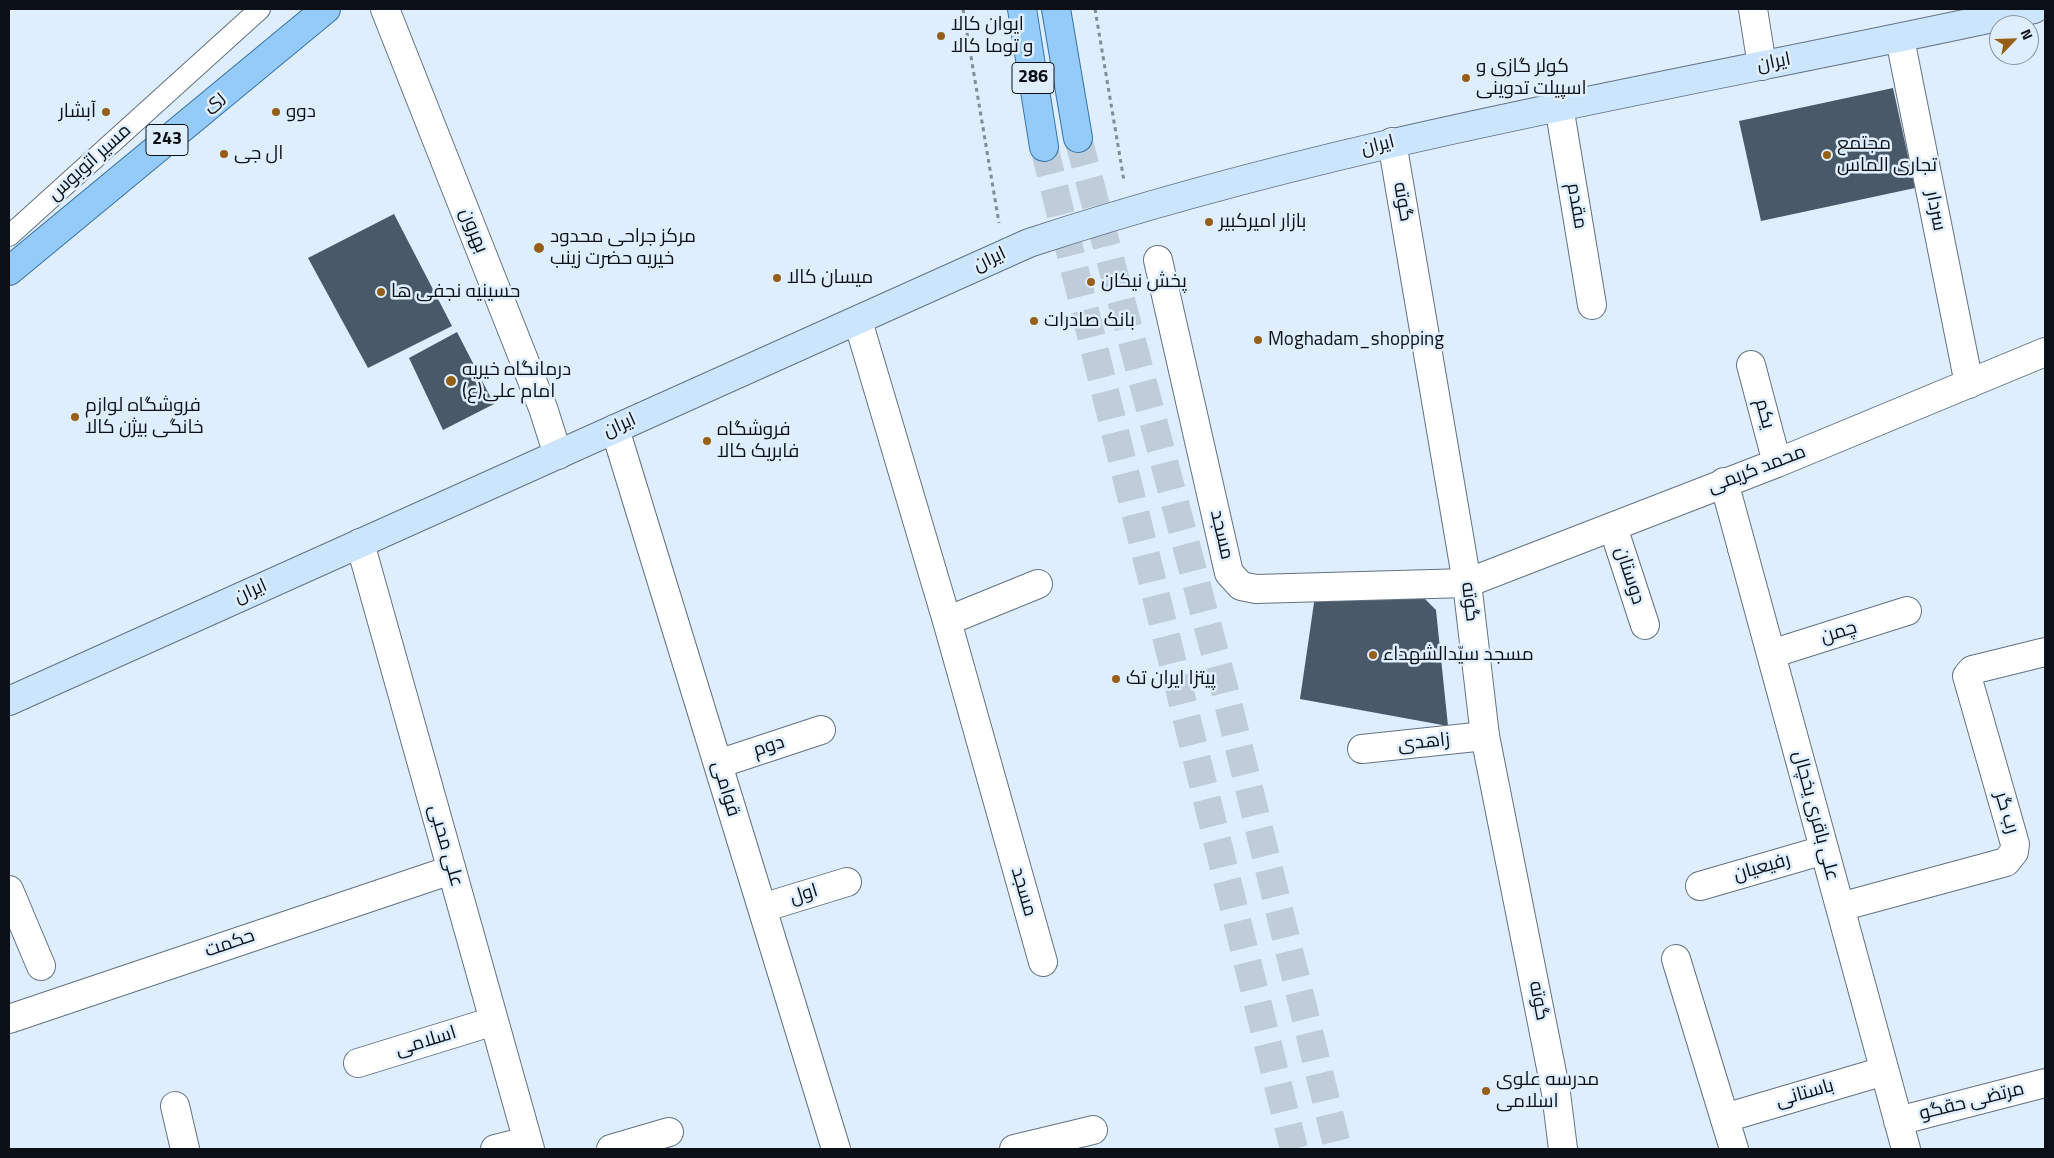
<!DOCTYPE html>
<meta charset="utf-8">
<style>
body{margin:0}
#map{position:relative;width:2054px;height:1158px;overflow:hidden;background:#dfeefc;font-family:"Titillium Web",sans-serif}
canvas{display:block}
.frame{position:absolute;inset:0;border:10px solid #0a1016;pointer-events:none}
.north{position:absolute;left:1989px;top:15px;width:50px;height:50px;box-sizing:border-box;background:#dfeefc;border:1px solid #8a95a0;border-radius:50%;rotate:66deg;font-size:14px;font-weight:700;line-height:20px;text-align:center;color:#0a1016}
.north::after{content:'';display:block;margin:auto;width:18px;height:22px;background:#965f18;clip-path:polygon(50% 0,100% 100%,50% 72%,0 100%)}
</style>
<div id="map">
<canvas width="2054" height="1158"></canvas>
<div class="frame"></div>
<div class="north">N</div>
</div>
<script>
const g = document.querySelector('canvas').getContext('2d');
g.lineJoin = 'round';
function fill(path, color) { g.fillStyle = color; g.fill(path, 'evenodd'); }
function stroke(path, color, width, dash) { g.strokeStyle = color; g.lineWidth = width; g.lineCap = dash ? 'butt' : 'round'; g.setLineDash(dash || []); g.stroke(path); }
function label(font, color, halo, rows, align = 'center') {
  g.font = font + ' "Titillium Web",Cairo,sans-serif'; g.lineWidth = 5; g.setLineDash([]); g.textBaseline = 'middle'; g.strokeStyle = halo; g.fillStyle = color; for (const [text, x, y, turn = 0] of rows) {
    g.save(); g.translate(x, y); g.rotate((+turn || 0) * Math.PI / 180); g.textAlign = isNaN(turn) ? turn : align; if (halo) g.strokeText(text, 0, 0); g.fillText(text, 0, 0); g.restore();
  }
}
const building = new Path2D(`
 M 1893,88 L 1915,188 L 1761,221 L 1739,121 Z
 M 394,214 L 452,326 L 368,368 L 308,258 Z
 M 457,332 L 494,404 L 443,430 L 409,358 Z
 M 1416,590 L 1436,610 L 1448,726 L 1300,699 L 1315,596 Z`);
const primaryTunnel = new Path2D(`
 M 1078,138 L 1226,695 L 1338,1149
 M 1044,147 L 1294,1149`);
const path = new Path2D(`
 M 963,9 L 999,223
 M 1095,9 L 1124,181`);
const service = new Path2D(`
 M 9,236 L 260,9`);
const pedestrian = new Path2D(`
 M 1724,482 L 1742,548`);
const minor = new Path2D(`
 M 1753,9 L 1762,66
 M 1900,39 L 1969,384
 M 1559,106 L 1592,305
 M 1158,260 L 1229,573 L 1241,586 L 1256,589 L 1467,583 L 1777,463 L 2045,352
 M 858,321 L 947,621 L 1043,962
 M 1751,365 L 1777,463
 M 615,429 L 836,1149
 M 1613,527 L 1645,625
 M 360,543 L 530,1149
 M 1742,548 L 1906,1149
 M 947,621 L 1038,584
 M 1771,654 L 1907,611
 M 1362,749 L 1485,736
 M 718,764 L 821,730
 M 1700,886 L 1824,850
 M 9,890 L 41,966
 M 1840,907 L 2006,862 L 2014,852 L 2015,844 L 1967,676 L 1972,670 L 2045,652
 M 762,908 L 847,882
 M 1676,959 L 1734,1149
 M 9,1019 L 451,870
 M 358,1063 L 494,1021
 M 175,1106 L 185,1149
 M 1725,1118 L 1884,1071
 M 1898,1121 L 2045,1083
 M 495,1149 L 527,1141
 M 611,1149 L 669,1132
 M 1014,1149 L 1093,1130`);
const tertiary = new Path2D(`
 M 385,9 L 543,408 L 558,455
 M 1392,142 L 1467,583 L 1485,736 L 1556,1093 L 1563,1149`);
const secondary = new Path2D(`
 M 9,701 L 1029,243 C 1356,135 1698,83 2034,9`);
const primary = new Path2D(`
 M 1022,9 L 1044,147
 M 1056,9 L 1078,138
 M 9,271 L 326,9`);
const markers = [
 [941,36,5,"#965f18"],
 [1466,78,5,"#965f18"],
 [106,112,5,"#965f18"],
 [276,112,5,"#965f18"],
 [224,154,5,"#965f18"],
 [1827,155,5,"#965f18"],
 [1209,222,5,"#965f18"],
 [539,248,6,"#965f18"],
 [777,278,5,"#965f18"],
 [1091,282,5,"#965f18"],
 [381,292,5,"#965f18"],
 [1034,321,5,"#965f18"],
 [1258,340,5,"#965f18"],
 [451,381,6,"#965f18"],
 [75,417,5,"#965f18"],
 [707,441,5,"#965f18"],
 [1373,655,5,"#965f18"],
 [1116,679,5,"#965f18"],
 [1486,1091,5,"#965f18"]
];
const shields = [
 [1033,78,42],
 [167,140,42]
];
const shieldNames = [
 ["286",1033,78],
 ["243",167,140]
];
const poiNames = [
 ["ایوان کالا",951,25],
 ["و توما کالا",951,47],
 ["کولر گازی و",1476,67],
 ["اسپیلت تدوینی",1476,89],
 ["آبشار",96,112,"right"],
 ["دوو",286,112],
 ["مجتمع",1837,144],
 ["تجاری الماس",1837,166],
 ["ال جی",234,154],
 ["بازار امیرکبیر",1219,222],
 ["مرکز جراحی محدود",550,237],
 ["خیریه حضرت زینب",550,259],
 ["میسان کالا",787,278],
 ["پخش نیکان",1101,282],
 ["حسینیه نجفی ها",391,292],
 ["بانک صادرات",1044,321],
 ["Moghadam_shopping",1268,340],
 ["درمانگاه خیریه",462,370],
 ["امام علی(ع)",462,392],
 ["فروشگاه لوازم",85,406],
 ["خانگی بیژن کالا",85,428],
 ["فروشگاه",717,430],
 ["فابریک کالا",717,452],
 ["مسجد سیّدالشهداء",1383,655],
 ["پیتزا ایران تک",1126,679],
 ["مدرسه علوی",1496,1080],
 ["اسلامی",1496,1102]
];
const streetNames = [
 ["ایران",1774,63,-11],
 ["ری",214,102,-40],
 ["ایران",1378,146,-14],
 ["مسیر اتوبوس",90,163,-42],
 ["گوته",1402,202,80],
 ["مقدم",1576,206,80],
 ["سردار",1935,211,79],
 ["بهرون",473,231,68],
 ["ایران",990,260,-25],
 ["یکم",1764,414,75],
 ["ایران",620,426,-24],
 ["محمد کریمی",1757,470,-21],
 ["مسجد",1221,535,77],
 ["دوستان",1629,576,72],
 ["ایران",251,592,-24],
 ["گوته",1469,602,83],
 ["چمن",1839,633,-17],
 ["زاهدی",1424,743,-6],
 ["دوم",769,747,-18],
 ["قوامی",725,789,73],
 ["رب گر",2006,813,73],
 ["علی باقری یخچال",1815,816,75],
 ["علی محبی",445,846,74],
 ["رفیعیان",1762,868,-16],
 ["مسجد",1023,892,74],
 ["اول",804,895,-17],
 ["حکمت",230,944,-19],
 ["گوته",1538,1001,79],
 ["اسلامی",426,1042,-17],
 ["باستانی",1805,1094,-16],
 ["مرتضی حقگو",1972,1102,-14]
];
fill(building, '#4a5968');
stroke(primaryTunnel, '#bfcdda', 28, [28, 14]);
stroke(service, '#627281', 22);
stroke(pedestrian, '#627281', 30);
stroke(minor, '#627281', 30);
stroke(tertiary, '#627281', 30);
stroke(secondary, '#627281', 30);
stroke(primary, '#3773a6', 30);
stroke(path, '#818c96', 3, [4, 4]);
stroke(service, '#fff', 20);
stroke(pedestrian, '#fff', 28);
stroke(minor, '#fff', 28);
stroke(tertiary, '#fff', 28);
stroke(secondary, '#cae5fc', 28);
stroke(primary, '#95cbf8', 28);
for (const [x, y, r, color] of markers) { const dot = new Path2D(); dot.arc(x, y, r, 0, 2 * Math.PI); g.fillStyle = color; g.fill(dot); stroke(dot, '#dfeefc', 2); }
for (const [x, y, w] of shields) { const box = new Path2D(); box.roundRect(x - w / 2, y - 15.5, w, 31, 4); g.fillStyle = '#dfeefc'; g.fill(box); stroke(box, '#0a1016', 1); }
label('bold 18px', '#0a1016', null, shieldNames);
label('19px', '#0a1016', '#dfeefc', poiNames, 'left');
label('19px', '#0a1016', '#dfeefc', streetNames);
</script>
